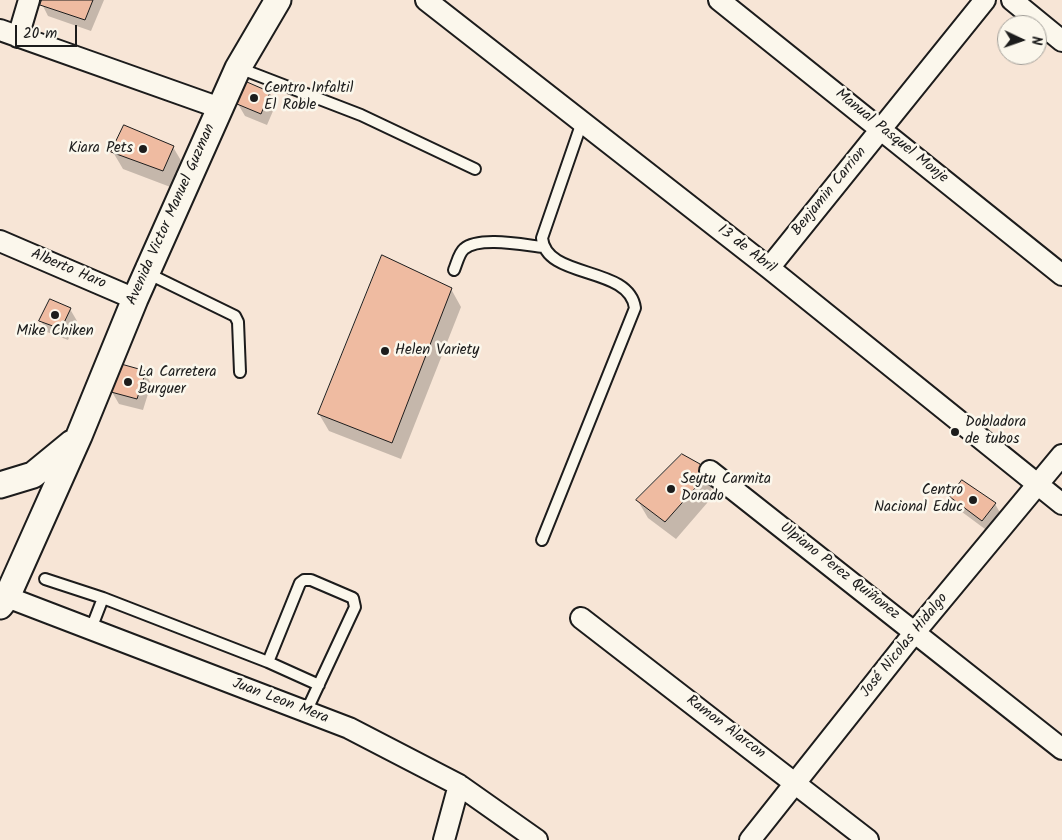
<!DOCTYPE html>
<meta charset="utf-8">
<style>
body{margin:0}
#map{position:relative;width:1062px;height:840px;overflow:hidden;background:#f7e5d6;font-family:Kalam,sans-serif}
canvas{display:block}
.north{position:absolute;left:997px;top:15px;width:50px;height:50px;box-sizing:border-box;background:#fbf7ec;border:1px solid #a29f99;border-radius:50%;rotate:93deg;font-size:14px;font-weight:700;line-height:20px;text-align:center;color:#1c1c1c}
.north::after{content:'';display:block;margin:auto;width:18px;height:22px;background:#1c1c1c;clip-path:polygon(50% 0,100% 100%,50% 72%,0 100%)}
.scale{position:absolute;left:15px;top:25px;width:62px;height:22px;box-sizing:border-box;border:2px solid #1c1c1c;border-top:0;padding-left:6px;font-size:15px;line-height:18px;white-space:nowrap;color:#1c1c1c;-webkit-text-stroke:4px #fbf7ec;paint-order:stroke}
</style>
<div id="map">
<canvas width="1062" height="840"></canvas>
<div class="north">N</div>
<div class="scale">20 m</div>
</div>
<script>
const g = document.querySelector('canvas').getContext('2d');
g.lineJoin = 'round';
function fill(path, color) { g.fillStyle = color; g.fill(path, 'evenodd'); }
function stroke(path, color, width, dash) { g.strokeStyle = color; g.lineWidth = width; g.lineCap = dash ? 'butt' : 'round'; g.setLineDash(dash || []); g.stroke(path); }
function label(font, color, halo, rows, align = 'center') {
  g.font = font + ' Kalam,sans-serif'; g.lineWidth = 5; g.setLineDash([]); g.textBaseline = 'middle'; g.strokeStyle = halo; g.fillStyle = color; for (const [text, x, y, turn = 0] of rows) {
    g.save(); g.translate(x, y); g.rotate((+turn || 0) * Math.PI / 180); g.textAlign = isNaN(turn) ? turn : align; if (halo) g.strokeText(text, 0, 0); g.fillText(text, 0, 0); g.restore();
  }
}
const shadow = new Path2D(`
 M 43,0 L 104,0 L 91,31 L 48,16 L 42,4 Z
 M 270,93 L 276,104 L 267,125 L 245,116 L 238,104 Z
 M 173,147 L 183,164 L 173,188 L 123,169 L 113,152 Z
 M 451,289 L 461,307 L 401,459 L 329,431 L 319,414 Z
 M 70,309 L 77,321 L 68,340 L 47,332 L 41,321 Z
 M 122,365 L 145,372 L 151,384 L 143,410 L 119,404 L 112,392 Z
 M 682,455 L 709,483 L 714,495 L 676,539 L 648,518 L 638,501 Z
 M 963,481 L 995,504 L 1002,516 L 989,532 L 958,509 L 952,497 Z`);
const building = new Path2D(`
 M 42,0 L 93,0 L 85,20 L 40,5 Z
 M 247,82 L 270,92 L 261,114 L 237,104 Z
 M 124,125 L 174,146 L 163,171 L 111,152 Z
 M 382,255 L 452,288 L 392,443 L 318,414 Z
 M 50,299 L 71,308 L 61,329 L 39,321 Z
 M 121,364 L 146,371 L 137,399 L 111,392 Z
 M 682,454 L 700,464 L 705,477 L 665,522 L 636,500 Z
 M 962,480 L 996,503 L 982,521 L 950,497 Z`);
const service = new Path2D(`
 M 239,68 L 361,115 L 475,169
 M 454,270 C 457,263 459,253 464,249 C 479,236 524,245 543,247
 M 147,273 L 235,316 L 238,322 L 240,372
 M 542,540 L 635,308 C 629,265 546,280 542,238 L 582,122
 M 45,579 L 103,598 L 268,662 L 300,583 L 304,580 L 311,580 L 353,598 L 355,607 L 306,712
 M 91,629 L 103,598
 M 268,662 L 319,685`);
const minor = new Path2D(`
 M 426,0 L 769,268 L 1062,504
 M 719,0 L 1062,275
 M 1012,0 L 1062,41
 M 0,30 L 220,108
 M 18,37 L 29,0
 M 0,241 L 135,299
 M 769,268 L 985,0
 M 710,471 L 1062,749
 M 7,597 L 349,728 L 459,785 L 537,840
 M 581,618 L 868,840
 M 444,840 L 459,785
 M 750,840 L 915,632 L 1062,455`);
const tertiary = new Path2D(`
 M 0,485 L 33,475 L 72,443
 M 0,606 L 7,597 L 79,436 L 135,299 L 238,68 L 278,0`);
const markers = [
 [254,98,5,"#1c1c1c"],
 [143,149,5,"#1c1c1c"],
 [55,315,5,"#1c1c1c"],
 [385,351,5,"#1c1c1c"],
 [128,382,5,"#1c1c1c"],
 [955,432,5,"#1c1c1c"],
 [671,489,5,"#1c1c1c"],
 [973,500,5,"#1c1c1c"]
];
const poiNames = [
 ["Centro Infaltil",264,89],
 ["El Roble",264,106],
 ["Kiara Pets",133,149,"right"],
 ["Mike Chiken",55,332,"center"],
 ["Helen Variety",395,351],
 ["La Carretera",138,373],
 ["Burguer",138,390],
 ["Dobladora",965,423],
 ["de tubos",965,440],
 ["Seytu Carmita",681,480],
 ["Dorado",681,497],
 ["Centro",963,491,"right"],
 ["Nacional Educ",963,508,"right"]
];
const streetNames = [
 ["Manual Pasquel Monje",891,137,39],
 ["Benjamin Carrion",830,192,-51],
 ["Avenida Victor Manuel Guzman",172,215,-66],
 ["13 de Abril",746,250,38],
 ["Alberto Haro",68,270,23],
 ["Ulpiano Perez Quiñonez",839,572,38],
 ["José Nicolas Hidalgo",905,646,-51],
 ["Juan Leon Mera",280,702,21],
 ["Ramon Alarcon",725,728,37]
];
fill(shadow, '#0003');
fill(building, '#efbba1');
stroke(building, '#1c1c1c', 1);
stroke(service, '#1c1c1c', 14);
stroke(minor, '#1c1c1c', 24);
stroke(tertiary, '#1c1c1c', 29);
stroke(service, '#fbf7ec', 10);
stroke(minor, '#fbf7ec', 20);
stroke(tertiary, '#fbf7ec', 25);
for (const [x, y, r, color] of markers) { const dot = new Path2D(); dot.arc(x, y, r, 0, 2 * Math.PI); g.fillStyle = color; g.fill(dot); stroke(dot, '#fbf7ec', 2); }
label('15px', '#1c1c1c', '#fbf7ec', poiNames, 'left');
label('15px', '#1c1c1c', '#fbf7ec', streetNames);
</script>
